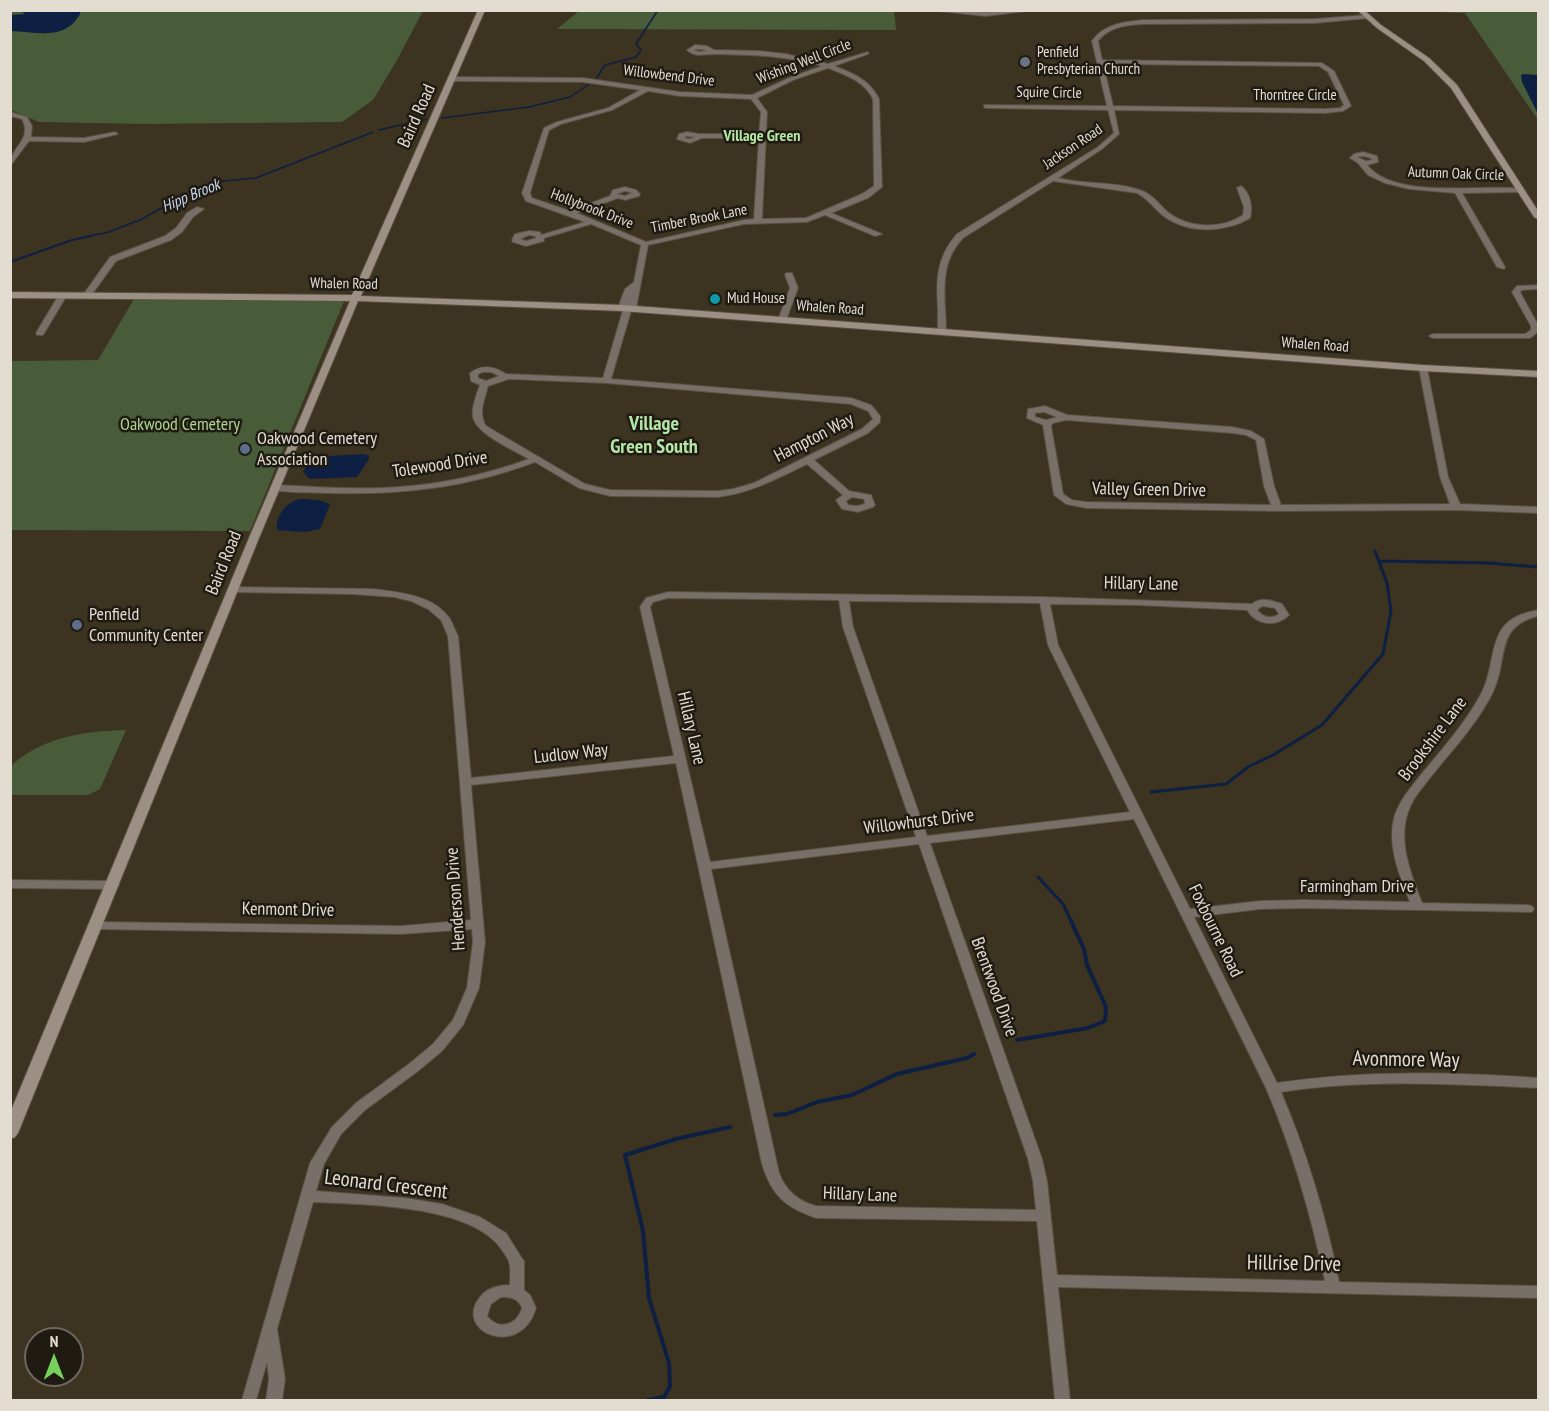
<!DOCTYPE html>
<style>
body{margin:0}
#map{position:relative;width:1549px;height:1411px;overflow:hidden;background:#3c3321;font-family:"PT Sans Narrow",sans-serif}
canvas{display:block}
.frame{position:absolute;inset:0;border:12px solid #e2dcd1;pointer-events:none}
.north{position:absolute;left:24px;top:1327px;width:60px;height:60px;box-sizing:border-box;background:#1f1b13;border:2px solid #6d685f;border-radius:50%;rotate:0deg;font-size:16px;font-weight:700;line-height:24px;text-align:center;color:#e2dcd1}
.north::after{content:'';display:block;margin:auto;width:21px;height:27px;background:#76d25a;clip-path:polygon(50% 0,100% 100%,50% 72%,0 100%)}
</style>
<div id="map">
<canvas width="1549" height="1411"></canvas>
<div class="frame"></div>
<div class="north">N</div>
</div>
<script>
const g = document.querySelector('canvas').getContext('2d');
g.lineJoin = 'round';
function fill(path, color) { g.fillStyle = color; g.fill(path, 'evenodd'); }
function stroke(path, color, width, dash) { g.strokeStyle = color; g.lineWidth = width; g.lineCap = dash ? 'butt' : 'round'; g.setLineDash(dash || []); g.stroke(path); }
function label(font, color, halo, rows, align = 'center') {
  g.font = font + ' "PT Sans Narrow",sans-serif'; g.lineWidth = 5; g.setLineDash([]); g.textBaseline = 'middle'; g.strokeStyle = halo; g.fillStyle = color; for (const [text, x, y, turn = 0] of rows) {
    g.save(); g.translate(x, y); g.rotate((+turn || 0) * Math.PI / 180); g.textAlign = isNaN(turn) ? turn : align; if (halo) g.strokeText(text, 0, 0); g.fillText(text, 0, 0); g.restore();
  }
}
const green = new Path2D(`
 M 894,10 L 896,30 L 557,29 L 579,11 Z
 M 10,11 L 423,11 L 397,60 L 373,100 L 342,122 L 143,124 L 39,122 L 11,110 Z
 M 1412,11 L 1538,11 L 1538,120 L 1465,13 Z
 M 134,299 L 344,301 L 250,531 L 11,530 L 10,361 L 98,360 Z
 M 126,730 L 100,789 L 88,795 L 11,795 L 11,766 C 42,737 84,731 126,730 Z`);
const water = new Path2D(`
 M 25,10 L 80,11 L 80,14 C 65,41 37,32 11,31 L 11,15 L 25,14 L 22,12 Z
 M 1524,74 L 1538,75 L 1538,114 L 1522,82 L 1521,75 Z
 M 364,454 L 369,456 L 369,459 L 357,477 L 310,479 L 303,472 L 312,457 Z
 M 302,499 L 318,500 L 330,504 L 320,529 L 305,532 L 277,530 C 275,517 287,500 302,499 Z`);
const streamFar3 = new Path2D(`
 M 596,79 L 605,65 L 636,57 L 641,50 L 636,44 L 658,10
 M 442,118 L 529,107 L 570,97 L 592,82
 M 379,130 L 427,119
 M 84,237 L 109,232 L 142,219 L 165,206 L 187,200 L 223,181 L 256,178 L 373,132`);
const streamFar2 = new Path2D(`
 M 10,262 L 72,240 L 91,236`);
const streamFar1 = new Path2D(`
 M 1379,561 L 1489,563 L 1538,567
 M 1151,792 L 1226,784 L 1248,767 L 1273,755 L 1322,725 L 1383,654 L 1391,611 L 1387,583 L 1375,551
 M 1038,877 L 1063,904 L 1072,923`);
const stream = new Path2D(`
 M 1017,1040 L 1088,1028 L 1105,1021 L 1106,1007 L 1087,965 L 1084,949 L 1071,921
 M 775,1115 L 787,1114 L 817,1102 L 852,1095 L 897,1074 L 967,1058 L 974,1054
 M 648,1400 L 664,1397 L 670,1386 L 669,1363 L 649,1298 L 643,1231 L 625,1155 L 676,1139 L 730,1127`);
const street = new Path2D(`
 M 929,10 L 986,12 L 1035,10 L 986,16 Z
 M 1367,15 L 1370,17 L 1369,18 L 1315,23 L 1143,24 C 1126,25 1109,27 1098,41 L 1102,60 L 1322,63 L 1334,71 L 1351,106 L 1343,111 L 1325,113 L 1114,110 L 1119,134 L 1102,149 L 1058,178 C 1085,185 1114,181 1140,190 C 1153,194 1159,205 1169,213 C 1190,229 1222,229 1243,215 L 1244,207 L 1237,188 L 1241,186 C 1250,192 1253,207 1250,218 C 1225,233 1189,234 1165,217 C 1155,210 1149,199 1137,193 L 1053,181 L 963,238 C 937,265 946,298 946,332 L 942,334 L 939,334 C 937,326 938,318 938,310 C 936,280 936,258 957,234 L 1098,147 L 1114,133 L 1108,110 L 986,108 L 984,107 L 984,105 L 1107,106 L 1092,41 C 1104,24 1123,22 1143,20 L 1315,19 ZM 1103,64 L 1319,66 L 1328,72 L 1344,105 L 1340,108 L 1325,109 L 1113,106 Z
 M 695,45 L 707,46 L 714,50 L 759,51 L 786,54 L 828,64 L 868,52 L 868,54 L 834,66 C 853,73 870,80 879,99 L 882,187 L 868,198 L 831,213 L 882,234 L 875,236 L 825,215 L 807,222 L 744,224 L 648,245 L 636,309 L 631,311 L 611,379 L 851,398 L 871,405 L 880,416 L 880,422 L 868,433 L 814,460 L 849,491 L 871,495 L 875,505 L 873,507 L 858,512 L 842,509 L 836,500 L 843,495 L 807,464 C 778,478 751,493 718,497 L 610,496 L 579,488 L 535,462 C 466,488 401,495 327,493 C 309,492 289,493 272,490 L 270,488 L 275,485 C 316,487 358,490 399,487 C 444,484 487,474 529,459 C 514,450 476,434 473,417 C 471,408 477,393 480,385 L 471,381 L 470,373 C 482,364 494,366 506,374 L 603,378 L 623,310 L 618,308 L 625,289 L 634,282 L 641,245 L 591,224 L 544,238 L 544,241 L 526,246 L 513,242 L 512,240 L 515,234 L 529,231 L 540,232 L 541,235 L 585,222 L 526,201 L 522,193 L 544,128 L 557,122 L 608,108 L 640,90 L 583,82 L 453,81 L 450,79 L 453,77 L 583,78 L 680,92 L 752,95 L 789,78 L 822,66 C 786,55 751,55 714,54 C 703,54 696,58 687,50 ZM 696,49 L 707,50 L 700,52 L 694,50 ZM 828,68 C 846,75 864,81 873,99 L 874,186 L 862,194 L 806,218 L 762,219 L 767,112 L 757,98 L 793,80 ZM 648,91 L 680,96 L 751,99 L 761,112 L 759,134 L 699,134 L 687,132 L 679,134 L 677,139 L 690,143 L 702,138 L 759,138 L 754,219 L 744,220 L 646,242 L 577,213 L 618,198 L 625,200 L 639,196 L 640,194 L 636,190 L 625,187 L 613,190 L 610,196 L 570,211 L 532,198 L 530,193 L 549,130 L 561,124 L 612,110 ZM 687,136 L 694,137 L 695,137 L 690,139 L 684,138 ZM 625,191 L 632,193 L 625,196 L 617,194 ZM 529,235 L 535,236 L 536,238 L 526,241 L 520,239 ZM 483,372 L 491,372 L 499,376 L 486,381 L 478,378 L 478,374 ZM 509,379 L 606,383 L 851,404 L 868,411 L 873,419 L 862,429 L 754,483 L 733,489 L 718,491 L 610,490 L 585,484 L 486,426 C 478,412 484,402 488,386 ZM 852,497 L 864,499 L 865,504 L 857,506 L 848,505 L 846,501 Z
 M 10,112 L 27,117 L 32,126 L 31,137 L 84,138 L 115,132 L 118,134 L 84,142 L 29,141 L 10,166 C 10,147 33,140 22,119 L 10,116 Z
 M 1363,152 L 1377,156 L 1378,162 L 1367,165 C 1396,201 1482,183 1524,189 L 1524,191 L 1522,192 L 1462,193 L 1505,267 L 1504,269 L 1497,267 L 1455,193 L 1409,189 L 1385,183 L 1368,175 L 1358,163 L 1350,158 L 1354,154 ZM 1363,156 L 1371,158 L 1372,160 L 1366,161 L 1357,157 Z
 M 197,207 L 204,209 L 193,217 L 182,232 L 171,240 L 116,261 L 90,297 L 84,297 L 83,295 L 110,257 L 165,236 L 176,228 L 187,213 Z
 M 786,273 L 792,273 L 798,288 L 786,320 L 782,322 L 778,320 L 790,288 L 785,275 Z
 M 1538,285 L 1538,289 L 1522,290 L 1520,292 L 1538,325 L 1538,332 L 1530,338 L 1433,338 L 1429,336 L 1433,334 L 1525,334 L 1531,330 L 1531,326 L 1512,292 L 1517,286 Z
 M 60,293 L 66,293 L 67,295 L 43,335 L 37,335 L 36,333 Z
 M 1420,366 L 1426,366 L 1427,368 L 1448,477 L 1460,504 L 1538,507 L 1538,513 L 1456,510 L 1277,511 L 1086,508 L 1066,504 L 1054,495 L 1043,425 L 1027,418 L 1028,409 L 1045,406 L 1067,415 L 1232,427 L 1251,431 L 1264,439 L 1274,486 L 1281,505 L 1450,504 L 1440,477 L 1419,368 ZM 1044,412 L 1057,417 L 1046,420 L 1035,417 L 1035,413 ZM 1066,420 L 1232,433 L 1246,435 L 1256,440 L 1264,486 L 1271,505 L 1086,502 L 1072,500 L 1063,494 L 1051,426 L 1053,423 Z
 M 232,587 L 373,589 C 399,592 434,595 450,619 C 453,624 455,631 458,636 L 471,778 L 674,756 L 640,607 L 646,598 L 668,592 L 1044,597 L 1252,604 C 1261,596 1273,601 1282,604 L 1289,615 C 1276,628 1256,625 1247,610 L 1137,605 L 1050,604 L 1058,645 L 1190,909 L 1260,901 L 1303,900 L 1410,902 C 1400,876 1387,847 1394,818 C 1399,800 1413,785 1424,771 C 1444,747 1466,722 1481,694 C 1492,674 1490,651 1500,632 C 1509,617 1523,613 1538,610 L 1538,616 C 1494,627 1509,659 1493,692 C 1473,732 1439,763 1414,799 C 1394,833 1409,869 1422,903 L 1528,905 L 1532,906 L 1534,909 L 1532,912 L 1303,908 L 1260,909 L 1194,917 L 1277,1083 C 1363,1070 1452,1072 1538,1078 L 1538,1088 C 1452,1084 1366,1079 1281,1092 C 1307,1153 1326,1216 1339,1282 L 1538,1286 L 1538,1298 L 1058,1287 L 1070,1400 L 1055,1400 L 1037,1221 L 816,1218 C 785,1207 772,1196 762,1164 L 676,763 L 471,785 L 485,942 L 479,988 L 463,1025 L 442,1051 L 418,1071 L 365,1110 L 341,1134 L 324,1164 L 316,1191 L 405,1198 L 442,1204 L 480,1217 L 506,1233 L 521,1257 L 524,1261 L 524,1290 L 530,1295 L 536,1308 C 521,1360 452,1332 480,1297 C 487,1288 499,1285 510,1285 C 510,1278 511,1268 509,1262 C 508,1258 504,1253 502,1250 C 473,1205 362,1204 313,1202 L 277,1329 L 285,1379 L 282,1400 L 266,1400 L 269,1379 L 267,1362 L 256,1400 L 242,1400 L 310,1163 L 332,1127 L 356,1103 L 409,1064 L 433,1044 L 453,1020 L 467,988 L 473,942 L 472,929 L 401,934 L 93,929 L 91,926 L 93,923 L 97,922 L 401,926 L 471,920 L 448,636 L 441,620 L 428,609 L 411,601 L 394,597 L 352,594 L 229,592 L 227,590 ZM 668,598 L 839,600 L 843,627 L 916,837 L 710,862 L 650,607 L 653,602 ZM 849,601 L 1040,603 L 1048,645 L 1130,812 L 927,836 L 853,627 ZM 1262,606 L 1275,608 L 1279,614 C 1270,620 1263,617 1257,610 ZM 1134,819 L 1266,1088 C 1293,1151 1311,1215 1325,1281 L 1057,1275 L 1047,1181 L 1042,1159 L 930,843 ZM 919,844 L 1028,1159 L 1033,1181 L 1036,1210 L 816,1206 C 798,1201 786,1191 779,1173 L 711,869 ZM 501,1297 C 511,1297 518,1298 522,1308 C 517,1325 499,1331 487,1316 L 491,1304 Z
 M 10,880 L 113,881 L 117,882 L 119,885 L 117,888 L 113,889 L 10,888 Z`);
const secondary = new Path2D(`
 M 478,10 L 485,10 L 361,296 L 622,305 L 1423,365 L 1538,371 L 1538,377 L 1423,371 L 622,311 L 358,301 L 259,538 L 18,1133 L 15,1137 L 10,1139 L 10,1113 L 249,538 L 350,301 L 10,298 L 10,292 L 352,295 Z
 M 1357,10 L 1364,10 L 1381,25 L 1429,58 L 1457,85 L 1538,211 L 1538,219 L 1534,217 L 1451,88 L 1424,61 L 1377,28 Z`);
const markers = [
 [1025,62,6,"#6b7280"],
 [715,299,6,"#0f9aa8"],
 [245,449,6,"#5c6f8a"],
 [77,625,6,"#5c6f8a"]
];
const farPoinames = [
 ["Penfield",1037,53],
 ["Presbyterian Church",1037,70],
 ["Mud House",727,299]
];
const farStreetnames = [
 ["Wishing Well Circle",804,62,-21],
 ["Willowbend Drive",669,76,7],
 ["Squire Circle",1049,93,1],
 ["Thorntree Circle",1295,96],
 ["Jackson Road",1073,147,-34],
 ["Autumn Oak Circle",1456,174,2],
 ["Hollybrook Drive",592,209,21],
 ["Timber Brook Lane",699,219,-11],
 ["Whalen Road",344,284,1],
 ["Whalen Road",830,308,4],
 ["Whalen Road",1315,345,4]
];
const farNeighbourhoodnames = [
 ["Village Green",762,136]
];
const farWaternames = [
 ["Hipp Brook",191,196,-23]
];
const streetNames = [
 ["Baird Road",417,116,-66],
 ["Hampton Way",814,438,-27],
 ["Tolewood Drive",440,465,-9],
 ["Valley Green Drive",1149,490,1],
 ["Baird Road",224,563,-68],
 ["Hillary Lane",1141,584,1],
 ["Hillary Lane",691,728,77],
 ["Brookshire Lane",1433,739,-53],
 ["Ludlow Way",571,754,-6],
 ["Willowhurst Drive",919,822,-7],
 ["Farmingham Drive",1357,887],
 ["Henderson Drive",456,899,-94],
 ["Kenmont Drive",288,910,1],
 ["Foxbourne Road",1215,931,64],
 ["Brentwood Drive",994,987,70],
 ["Hillary Lane",860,1195,2]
];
const parkNames = [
 ["Oakwood Cemetery",180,425]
];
const poiNames = [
 ["Oakwood Cemetery",257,439],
 ["Association",257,460],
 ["Penfield",89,615],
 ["Community Center",89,636]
];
const neighbourhoodNames = [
 ["Village",654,424],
 ["Green South",654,447]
];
const nearStreetnames = [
 ["Avonmore Way",1406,1060,1],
 ["Leonard Crescent",386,1185,7],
 ["Hillrise Drive",1294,1264,1]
];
fill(green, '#485c3a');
fill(water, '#0d1f43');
stroke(streamFar3, '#0d1f43', 1.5);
stroke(streamFar2, '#0d1f43', 2);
stroke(streamFar1, '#0d1f43', 3);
stroke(stream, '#0d1f43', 4);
stroke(street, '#5a5141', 2);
stroke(secondary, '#5a5141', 2);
fill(street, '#776f68');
fill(secondary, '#9c9085');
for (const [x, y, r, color] of markers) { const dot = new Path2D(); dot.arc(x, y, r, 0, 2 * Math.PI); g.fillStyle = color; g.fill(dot); stroke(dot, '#1f1b13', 2); }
label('15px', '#e2dcd1', '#1f1b13', farPoinames, 'left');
label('15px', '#e2dcd1', '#1f1b13', farStreetnames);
label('bold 16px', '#b4e6a6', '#1f1b13', farNeighbourhoodnames);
label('italic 16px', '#c9d7f2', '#1f1b13', farWaternames);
label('18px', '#e2dcd1', '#1f1b13', streetNames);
label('18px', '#acd590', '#1f1b13', parkNames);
label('18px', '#e2dcd1', '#1f1b13', poiNames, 'left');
label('bold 20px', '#b4e6a6', '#1f1b13', neighbourhoodNames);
label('21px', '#e2dcd1', '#1f1b13', nearStreetnames);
</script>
